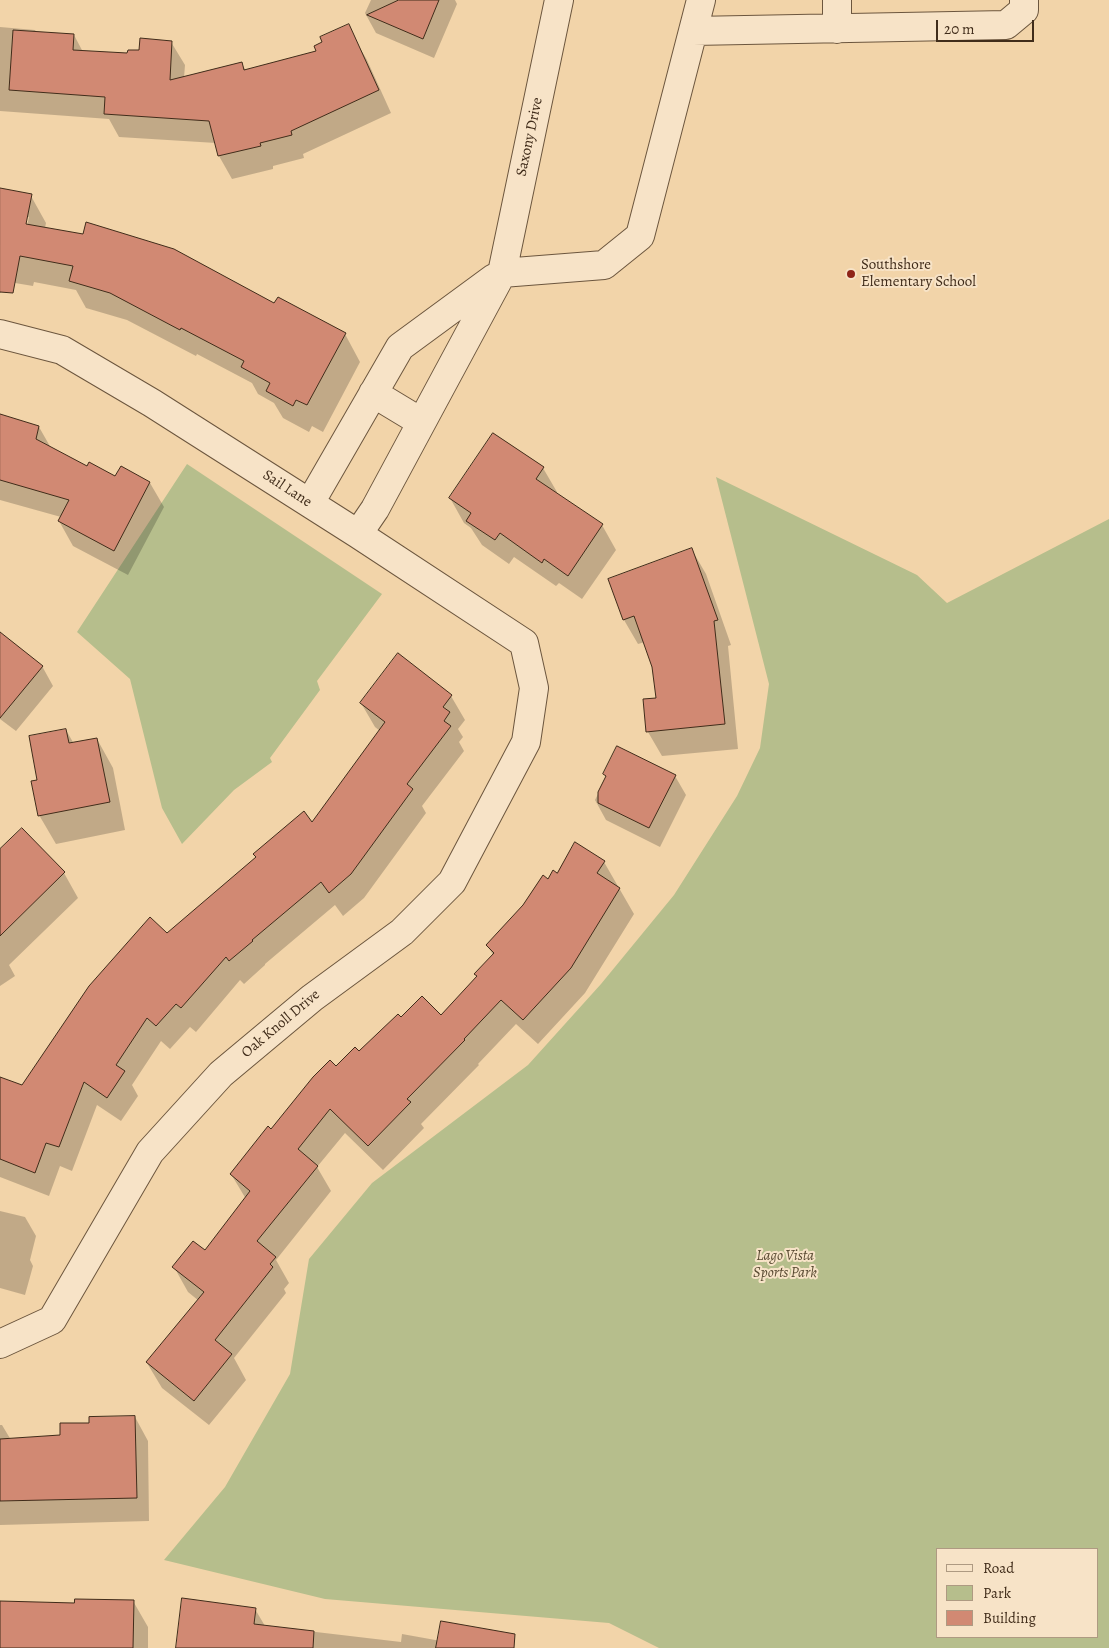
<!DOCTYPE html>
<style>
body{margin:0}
#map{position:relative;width:1109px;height:1648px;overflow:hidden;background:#f2d4a9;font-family:Alegreya,serif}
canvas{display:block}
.legend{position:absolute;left:936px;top:1548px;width:162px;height:90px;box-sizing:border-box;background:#f7e3c7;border:1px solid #ae9a82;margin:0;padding:6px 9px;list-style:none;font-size:15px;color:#402c1a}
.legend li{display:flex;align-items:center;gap:10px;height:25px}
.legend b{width:25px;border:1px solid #ae9a82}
.scale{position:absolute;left:936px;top:20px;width:98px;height:22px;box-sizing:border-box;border:2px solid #402c1a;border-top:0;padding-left:6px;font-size:15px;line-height:18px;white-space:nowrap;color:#402c1a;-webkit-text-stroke:4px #f7e3c7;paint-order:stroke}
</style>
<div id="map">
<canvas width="1109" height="1648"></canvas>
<ul class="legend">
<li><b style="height:6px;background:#f7e3c7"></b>Road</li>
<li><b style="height:14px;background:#b6be8c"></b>Park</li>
<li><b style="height:14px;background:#d18973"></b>Building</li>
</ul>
<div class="scale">20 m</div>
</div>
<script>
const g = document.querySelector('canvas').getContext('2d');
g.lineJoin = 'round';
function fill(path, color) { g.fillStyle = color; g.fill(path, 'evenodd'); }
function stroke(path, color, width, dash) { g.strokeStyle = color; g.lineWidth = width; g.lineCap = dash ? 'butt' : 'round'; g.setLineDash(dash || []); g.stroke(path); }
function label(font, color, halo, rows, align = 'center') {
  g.font = font + ' Alegreya,serif'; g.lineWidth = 4; g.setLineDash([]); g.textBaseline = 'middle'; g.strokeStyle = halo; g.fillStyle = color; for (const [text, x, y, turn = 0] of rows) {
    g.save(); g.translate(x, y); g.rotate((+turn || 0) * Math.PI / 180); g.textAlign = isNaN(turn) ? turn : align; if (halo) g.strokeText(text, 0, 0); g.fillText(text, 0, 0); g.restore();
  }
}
const green = new Path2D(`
 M 187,464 L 382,594 L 317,681 L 320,690 L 270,758 L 272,762 L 234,790 L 182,844 L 162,808 L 130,679 L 77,632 Z
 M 716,477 L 917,575 L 947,603 L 1109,519 L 1109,1648 L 659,1648 L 609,1623 L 325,1599 L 164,1560 L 225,1487 L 290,1374 L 309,1259 L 372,1183 L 528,1065 L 601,984 L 674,895 L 737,796 L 760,748 L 769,684 ZM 938,1549 L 1098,1549 L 1098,1637 L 938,1637 Z`);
const shadow = new Path2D(`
 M 371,0 L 455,0 L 457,4 L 434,58 L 376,33 L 365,13 Z
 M 0,27 L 35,30 L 37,33 L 74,35 L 83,52 L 128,54 L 171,42 L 185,65 L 184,78 L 242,64 L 246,71 L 333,48 L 354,38 L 367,60 L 391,113 L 303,154 L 304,158 L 273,166 L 273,169 L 232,179 L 219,156 L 216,143 L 119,137 L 109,119 L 0,111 Z
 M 0,190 L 31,196 L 46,223 L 45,228 L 275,305 L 345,334 L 360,362 L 323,432 L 312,426 L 309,432 L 283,418 L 274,403 L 258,394 L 252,383 L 197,354 L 196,356 L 127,320 L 86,308 L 76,290 L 34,282 L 33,286 L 3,281 L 1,293 L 0,293 ZM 26,217 L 29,217 L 26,230 L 24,229 Z
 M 0,415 L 39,427 L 51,448 L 87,468 L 116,478 L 150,483 L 164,507 L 128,575 L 73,546 L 59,521 L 61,517 L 0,500 Z
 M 543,468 L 557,492 L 556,494 L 602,525 L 616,550 L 582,599 L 559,583 L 556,586 L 514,557 L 509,564 L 482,545 L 471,528 L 464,523 L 450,498 Z
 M 692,550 L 706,574 L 731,645 L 728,646 L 738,749 L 662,756 L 648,732 L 657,699 L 653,666 L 645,642 L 638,644 L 624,620 Z
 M 0,633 L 42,666 L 53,686 L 16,731 L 0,719 Z
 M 451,696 L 465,720 L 458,729 L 463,737 L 459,742 L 464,751 L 422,806 L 426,813 L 364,898 L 343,916 L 335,905 L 265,964 L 265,965 L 244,984 L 240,980 L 196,1032 L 190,1027 L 170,1049 L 161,1041 L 132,1085 L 138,1096 L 121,1121 L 97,1105 L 72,1171 L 60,1166 L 49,1196 L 0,1177 L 0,1078 L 23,1087 L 167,934 L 312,824 L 380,731 L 375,727 L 361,703 Z
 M 66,730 L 74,744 L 97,739 L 113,768 L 125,830 L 56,844 L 39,815 L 38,781 Z
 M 605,774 L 675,776 L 686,795 L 660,847 L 606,820 L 595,800 L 606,778 Z
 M 0,851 L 64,873 L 78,898 L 9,965 L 15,976 L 0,986 Z
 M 604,862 L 634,914 L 585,993 L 538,1044 L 516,1024 L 478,1064 L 479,1065 L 421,1124 L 424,1128 L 383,1170 L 345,1133 L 317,1167 L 331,1191 L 276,1260 L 289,1283 L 284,1289 L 286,1293 L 234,1358 L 246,1380 L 209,1425 L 162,1388 L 147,1363 L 199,1301 L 188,1292 L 174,1267 L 205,1251 L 246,1199 L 231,1174 L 271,1131 L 336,1068 L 359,1053 L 401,1019 L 441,1017 L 477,977 L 475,974 L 493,955 L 487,945 L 549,880 L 557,874 Z
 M 0,1211 L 25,1217 L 36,1236 L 30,1260 L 33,1266 L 25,1295 L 0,1288 Z
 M 135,1417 L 148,1441 L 149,1521 L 0,1525 L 0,1425 L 2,1425 L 11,1440 L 61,1436 L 91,1424 Z
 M 133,1601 L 148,1627 L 148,1648 L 0,1648 L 0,1603 L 76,1604 Z
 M 255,1609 L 265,1626 L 401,1642 L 402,1634 L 480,1648 L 177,1648 Z`);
const building = new Path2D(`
 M 399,0 L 439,0 L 423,39 L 367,15 Z
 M 349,24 L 379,90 L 291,131 L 292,135 L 260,143 L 261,146 L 218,156 L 209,121 L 104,114 L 105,97 L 9,90 L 13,30 L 74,34 L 73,50 L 127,53 L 128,50 L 139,50 L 140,38 L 172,41 L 170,80 L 242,62 L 244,70 L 316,51 L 314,46 L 322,42 L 320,37 Z
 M 0,188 L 32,194 L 26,224 L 83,234 L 86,222 L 174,249 L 274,303 L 278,297 L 346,333 L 307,405 L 296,400 L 293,406 L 266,391 L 270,383 L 241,367 L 244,361 L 181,328 L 180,330 L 110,293 L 69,281 L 73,266 L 20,256 L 13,293 L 0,292 Z
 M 0,414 L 39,426 L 36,439 L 87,466 L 89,462 L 115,476 L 121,466 L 150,482 L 114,551 L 58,521 L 69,500 L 0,480 Z
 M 493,433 L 544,467 L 536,479 L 603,524 L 568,576 L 544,559 L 542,563 L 500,533 L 495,540 L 466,521 L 471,513 L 449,498 Z
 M 692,548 L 718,620 L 714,621 L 725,724 L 646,732 L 643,699 L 656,698 L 652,667 L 634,616 L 623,620 L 608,579 Z
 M 0,632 L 43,666 L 0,718 Z
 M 398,653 L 452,695 L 443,707 L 450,712 L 444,721 L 451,726 L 407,784 L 413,789 L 351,874 L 329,893 L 321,882 L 252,940 L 253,941 L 229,961 L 226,957 L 181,1008 L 176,1004 L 156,1026 L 147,1018 L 116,1065 L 125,1071 L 107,1098 L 84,1082 L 59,1147 L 46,1143 L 35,1173 L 0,1159 L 0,1077 L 22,1085 L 89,986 L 150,917 L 167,933 L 256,857 L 253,854 L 304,811 L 312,822 L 385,722 L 360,703 Z
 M 66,729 L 69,743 L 97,738 L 110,802 L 38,816 L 31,781 L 37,780 L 29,736 Z
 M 617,746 L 676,775 L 649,828 L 598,803 L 598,792 L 606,776 L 603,774 Z
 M 22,828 L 65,872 L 0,936 L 0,849 Z
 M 575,842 L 605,861 L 597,873 L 620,888 L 571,968 L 523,1020 L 501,1000 L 464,1039 L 465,1040 L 407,1099 L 411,1102 L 368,1146 L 330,1109 L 298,1149 L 318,1166 L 257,1241 L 276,1257 L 270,1264 L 273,1267 L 215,1340 L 232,1354 L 194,1401 L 146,1362 L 204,1292 L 172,1267 L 193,1241 L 205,1250 L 250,1191 L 230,1174 L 268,1126 L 271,1129 L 313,1077 L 330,1060 L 336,1066 L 355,1047 L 359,1051 L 398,1014 L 401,1017 L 422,996 L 441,1015 L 477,976 L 474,974 L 494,953 L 486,945 L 523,905 L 543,875 L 548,879 L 553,870 L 557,873 Z
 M 135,1416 L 137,1498 L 0,1501 L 0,1439 L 60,1435 L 60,1423 L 89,1423 L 89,1417 Z
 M 182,1598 L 256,1608 L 254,1624 L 314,1631 L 313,1648 L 176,1648 Z
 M 75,1599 L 134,1600 L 133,1648 L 0,1648 L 0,1601 L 74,1603 Z
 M 441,1621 L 515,1634 L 514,1648 L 436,1648 Z`);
const minor = new Path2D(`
 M 837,0 L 837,29
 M 693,31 L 1006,25 L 1024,10 L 1024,0
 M 502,273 L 604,265 L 640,236 L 701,0
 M 0,334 L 62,350 L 152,403 L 358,534 L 524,643 L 534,688 L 526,742 L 452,882 L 402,932 L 312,998 L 221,1074 L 150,1152 L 52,1320 L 0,1344
 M 373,393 L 421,422
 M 310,503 L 400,347 L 494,278
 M 358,534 L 375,509 L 502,273 L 559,0`);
const markers = [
 [851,274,5,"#8f2418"]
];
const streetNames = [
 ["Saxony Drive",530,137,-78],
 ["Sail Lane",287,489,33],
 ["Oak Knoll Drive",281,1024,-40]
];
const poiNames = [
 ["Southshore",861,265],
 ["Elementary School",861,282]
];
const parkNames = [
 ["Lago Vista",785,1256],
 ["Sports Park",785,1273]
];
fill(green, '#b6be8c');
fill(shadow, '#0003');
fill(building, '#d18973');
stroke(building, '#402c1a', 1);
stroke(minor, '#6c563e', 30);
stroke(minor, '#f7e3c7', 28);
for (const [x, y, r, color] of markers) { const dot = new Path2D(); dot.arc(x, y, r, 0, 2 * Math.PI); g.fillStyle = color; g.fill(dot); stroke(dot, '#f7e3c7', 2); }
label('15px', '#402c1a', '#f7e3c7', streetNames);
label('15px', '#402c1a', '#f7e3c7', poiNames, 'left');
label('italic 15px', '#584931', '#f7e3c7', parkNames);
</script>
